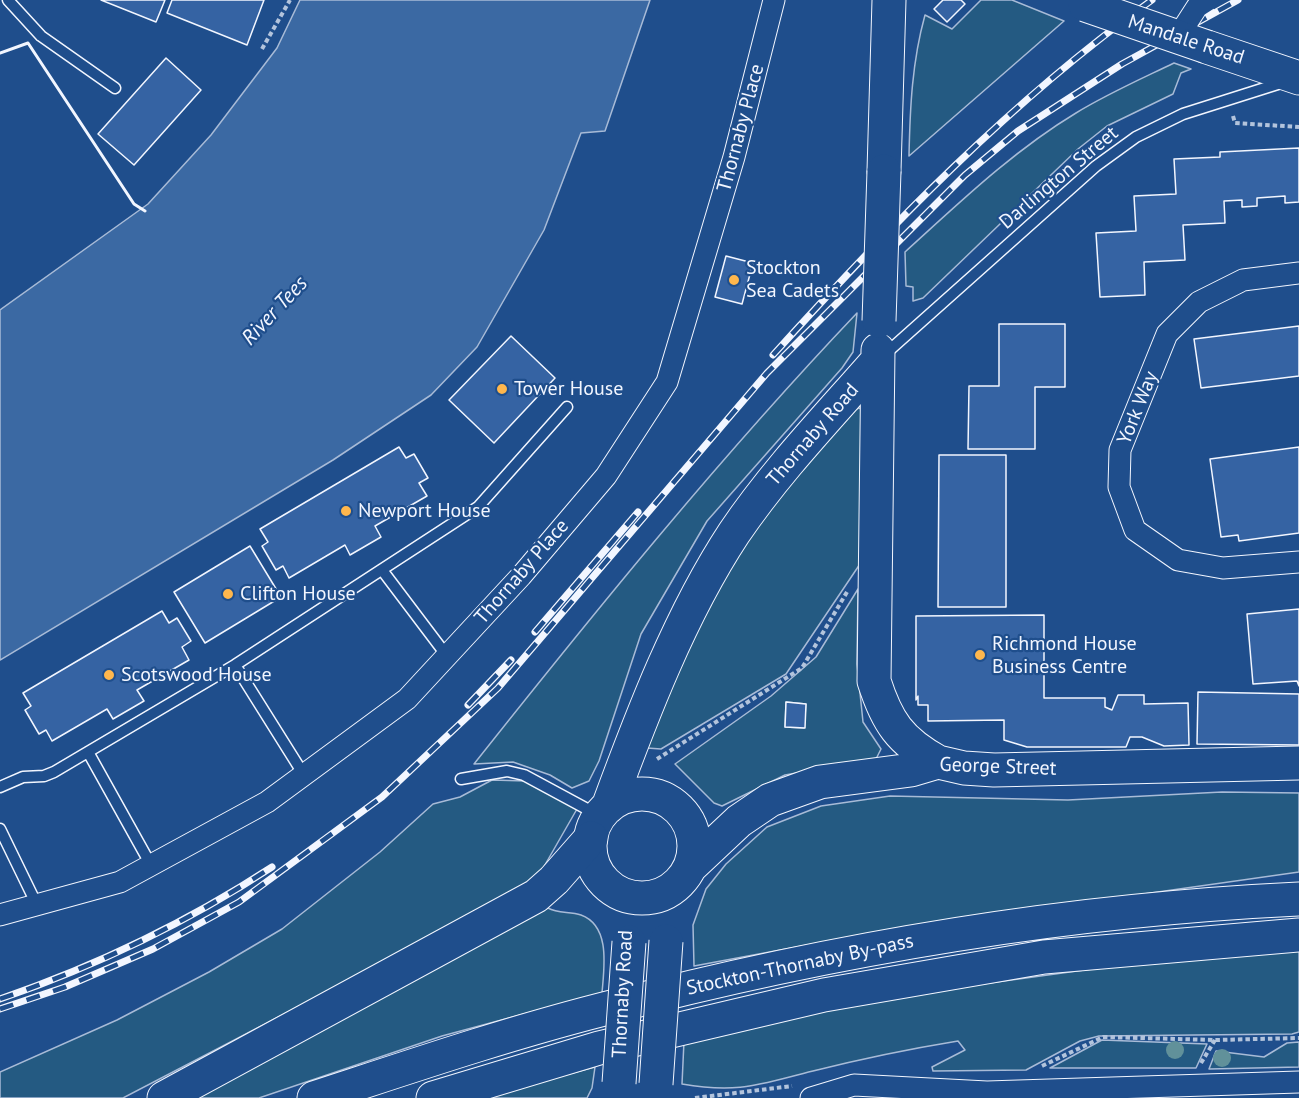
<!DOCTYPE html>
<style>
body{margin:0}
canvas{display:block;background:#1f4e8c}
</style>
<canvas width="1299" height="1098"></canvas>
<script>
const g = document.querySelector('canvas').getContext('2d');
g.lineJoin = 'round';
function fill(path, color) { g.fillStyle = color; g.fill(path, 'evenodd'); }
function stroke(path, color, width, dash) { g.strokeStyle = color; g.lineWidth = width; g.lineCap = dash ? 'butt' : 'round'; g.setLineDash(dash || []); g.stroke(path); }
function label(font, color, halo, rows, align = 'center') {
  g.font = font + ' "PT Sans",sans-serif'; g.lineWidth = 4.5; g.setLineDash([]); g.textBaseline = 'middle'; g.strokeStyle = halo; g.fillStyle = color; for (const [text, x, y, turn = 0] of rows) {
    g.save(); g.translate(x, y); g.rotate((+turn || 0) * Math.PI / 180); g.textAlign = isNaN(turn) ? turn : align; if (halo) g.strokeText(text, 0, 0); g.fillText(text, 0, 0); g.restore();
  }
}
const green = new Path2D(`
 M 981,0 L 1012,0 L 1064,21 L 909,156 C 910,108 912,62 925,15 L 952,29 Z
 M 1174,63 L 1191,69 L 1181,73 L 1173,94 L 1107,126 L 1078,149 L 923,298 L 913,301 L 913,287 L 906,286 L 905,252 C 959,203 1013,151 1076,113 C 1107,94 1141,79 1174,63 Z
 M 857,313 L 853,352 L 842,368 L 707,521 L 641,634 L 599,761 L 589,781 L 572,788 L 550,775 L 513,762 L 474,764 C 597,609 721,456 857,313 Z
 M 859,408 L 865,411 L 862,561 L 786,674 L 661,749 L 647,748 C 679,670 709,591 759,522 C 787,483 822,447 854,410 Z
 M 858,589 L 857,664 L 863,722 L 881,749 L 876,759 L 785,775 L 722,806 L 714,803 L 675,764 L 771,696 L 816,657 ZM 786,702 L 806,704 L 804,728 L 785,727 Z
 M 492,780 L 526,781 L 577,809 L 534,884 L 123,1098 L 0,1098 L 0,1072 L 117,1020 L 209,972 L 282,929 L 380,852 L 433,804 L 460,797 Z
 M 1222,792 L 1299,793 L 1299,872 L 883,931 L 694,966 L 693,925 L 706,889 L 726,864 L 767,827 L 821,806 L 890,796 L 1068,800 Z
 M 548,908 C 558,914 570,911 581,915 C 611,926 604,968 602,993 L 442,1036 L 259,1098 L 174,1098 Z
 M 1299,949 L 1299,1032 L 1292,1034 L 1099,1036 L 1080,1041 L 1026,1070 L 933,1071 L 932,1067 L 965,1050 L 958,1041 C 909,1049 861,1059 813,1071 C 760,1084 739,1094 682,1084 L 684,1041 L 851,1005 L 982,984 L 1099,968 Z
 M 1102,1040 L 1207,1044 L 1196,1068 L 1050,1068 Z
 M 1299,1042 L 1299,1067 L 1209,1069 L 1216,1051 L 1264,1057 L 1287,1043 Z
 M 595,1067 L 592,1088 L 587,1098 L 478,1098 Z`);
const water = new Path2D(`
 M 300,0 L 650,0 L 605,131 L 581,133 L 544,230 L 477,347 L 431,395 L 333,460 L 0,660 L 0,310 L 148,204 L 211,135 L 277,48 Z`);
const building = new Path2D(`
 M 101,0 L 165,0 L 156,22 Z
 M 172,0 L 264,0 L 247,45 L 167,13 Z
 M 943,0 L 961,0 L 965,4 L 947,22 L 934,9 Z
 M 166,58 L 201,90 L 134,165 L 98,134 Z
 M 1299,148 L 1299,202 L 1285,203 L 1285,196 L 1257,198 L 1257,206 L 1242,207 L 1242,200 L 1224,201 L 1225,223 L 1183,225 L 1185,260 L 1144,262 L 1145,295 L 1100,297 L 1096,233 L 1136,231 L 1134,196 L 1176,194 L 1174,159 L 1220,157 L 1220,152 Z
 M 726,256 L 753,263 L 742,304 L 715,297 Z
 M 999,324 L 1065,324 L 1065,387 L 1035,387 L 1035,449 L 968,449 L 969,386 L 999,386 Z
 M 1299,326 L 1299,376 L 1201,388 L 1194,339 Z
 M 511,336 L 555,378 L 494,443 L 449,400 Z
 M 399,447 L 406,458 L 414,454 L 428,478 L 419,483 L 427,496 L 375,526 L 381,537 L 350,555 L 345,545 L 289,578 L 283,566 L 276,570 L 262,546 L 268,542 L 260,529 Z
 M 1299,447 L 1299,533 L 1239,541 L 1238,535 L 1221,537 L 1210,459 Z
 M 939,455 L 1006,455 L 1006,607 L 938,607 Z
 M 250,546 L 281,597 L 205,643 L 174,592 Z
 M 1299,609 L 1299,686 L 1297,681 L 1253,684 L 1247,614 Z
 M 162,611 L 169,623 L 177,618 L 191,641 L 182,647 L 189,660 L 137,690 L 144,701 L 113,719 L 107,709 L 52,741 L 46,730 L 39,734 L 25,710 L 31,706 L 23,693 Z
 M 1044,615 L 1044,698 L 1105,698 L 1105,707 L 1112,710 L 1118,695 L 1144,695 L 1144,704 L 1188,703 L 1189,745 L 1164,746 L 1142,737 L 1130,737 L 1126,747 L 1027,747 L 1004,740 L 1004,720 L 928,721 L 928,705 L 918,705 L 918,696 L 916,700 L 916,616 Z
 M 1198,692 L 1299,694 L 1299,745 L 1197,744 Z
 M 786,702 L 806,704 L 805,728 L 785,727 Z`);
const path = new Path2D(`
 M 262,49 L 290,0
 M 1233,116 L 1235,123 L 1299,127
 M 657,759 L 802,668 L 847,592
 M 1201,1063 L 1215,1040
 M 1042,1066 L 1103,1037 L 1215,1040 L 1299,1038
 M 695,1098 L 792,1086`);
const lane = new Path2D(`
 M 8,0 L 41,36 L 115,88
 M 884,355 L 1096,166 L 1136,137 L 1183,114 L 1284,82
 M 382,570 L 447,656
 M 235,665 L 304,775
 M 88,752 L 151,865
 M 461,779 L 507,771 L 524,775 L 600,816
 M 0,787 L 23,777 L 44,776 L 54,772 L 235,665 L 478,507 L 567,407
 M 0,829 L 37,905`);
const street = new Path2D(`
 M 1299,273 L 1243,280 L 1199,302 L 1167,334 L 1120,450 L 1119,487 L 1135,530 L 1178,560 L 1223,568 L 1299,562
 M 0,915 L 120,882 L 267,802 L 407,699 L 521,576 L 606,476 L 667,382 L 734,157 L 774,0
 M 811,1098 L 854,1085 L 987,1092 L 1299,1082`);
const primary = new Path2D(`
 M 1207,47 L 1299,78
 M 884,171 L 889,0
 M 878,350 L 874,681 C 887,722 900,741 938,762
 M590 846a52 52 0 1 1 104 0a52 52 0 1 1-104 0Z
 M 608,807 C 642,715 680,615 734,533 C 776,471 828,417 877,361
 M 690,867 L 739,821 L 770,800 L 820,782 L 911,770 L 938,762 L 964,768 L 994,770 L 1299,763`);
const highway = new Path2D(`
 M 164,1098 L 536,896 L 554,880 L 591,838
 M 314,1098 C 409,1067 503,1035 600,1010 C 828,950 1063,910 1299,899
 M 433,1098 L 599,1048 L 824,995 L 1044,957 L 1299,935`);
const rail = new Path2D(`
 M 773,355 C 889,227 1011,101 1152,0
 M 535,632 L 638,512
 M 468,705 L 511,660
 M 0,999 C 96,966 186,923 272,867
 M 0,1009 L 65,987 L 153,949 L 239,902 L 382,797 L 498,688 L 767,373 L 965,175 L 1018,131 L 1122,64 L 1238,0`);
const streetBridge = new Path2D(`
 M 1177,38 L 1197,7 L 1208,0`);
const primaryBridge = new Path2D(`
 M 1085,5 L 1207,47
 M 879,321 L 884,171
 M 619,1083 L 629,942
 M 656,1084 L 666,941`);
const wall = new Path2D(`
 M 0,53 L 28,43 L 134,204 L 145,211`);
const trees = [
 [1175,1050],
 [1222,1058]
];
const markers = [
 [734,280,6,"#ffb74d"],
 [502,389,6,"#ffb74d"],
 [346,511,6,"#ffb74d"],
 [228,594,6,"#ffb74d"],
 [980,655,6,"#ffb74d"],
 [109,675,6,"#ffb74d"]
];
const streetNames = [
 ["Mandale Road",1186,40,18],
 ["Thornaby Place",741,128,-75],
 ["Darlington Street",1059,178,-40],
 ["York Way",1138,408,-68],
 ["Thornaby Road",813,435,-49],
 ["Thornaby Place",522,572,-49],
 ["George Street",998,767,2],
 ["Stockton-Thornaby By-pass",800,965,-12],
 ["Thornaby Road",623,994,-87]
];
const poiNames = [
 ["Stockton",746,268],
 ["Sea Cadets",746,291],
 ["Tower House",514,389],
 ["Newport House",358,511],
 ["Clifton House",240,594],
 ["Richmond House",992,644],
 ["Business Centre",992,667],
 ["Scotswood House",121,675]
];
const waterNames = [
 ["River Tees",275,311,-47]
];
fill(green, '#245a82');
stroke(green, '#a8bbd7', 1.5);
fill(water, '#3b69a3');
stroke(water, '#a8bbd7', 1.5);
fill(building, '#3563a3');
stroke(building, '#f2f6ff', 1.5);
stroke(lane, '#f2f6ff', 13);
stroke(street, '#f2f6ff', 23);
stroke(primary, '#f2f6ff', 35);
stroke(highway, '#f2f6ff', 35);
stroke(path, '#b3c4dc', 4, [4.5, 3]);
stroke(lane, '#1f4e8c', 10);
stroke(street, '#1f4e8c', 21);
stroke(primary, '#1f4e8c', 33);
stroke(highway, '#1f4e8c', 33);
stroke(rail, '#f2f6ff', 7);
stroke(rail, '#1f4e8c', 4.5, [14]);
stroke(streetBridge, '#f2f6ff', 23, []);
stroke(primaryBridge, '#f2f6ff', 35, []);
stroke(streetBridge, '#1f4e8c', 21);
stroke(primaryBridge, '#1f4e8c', 33);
stroke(wall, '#f2f6ff', 3);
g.fillStyle = '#61919a';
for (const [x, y] of trees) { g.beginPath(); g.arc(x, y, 9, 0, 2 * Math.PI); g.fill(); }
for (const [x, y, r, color] of markers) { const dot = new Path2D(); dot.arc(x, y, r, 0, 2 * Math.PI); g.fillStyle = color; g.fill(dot); stroke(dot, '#1f4e8c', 2); }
label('20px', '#f2f6ff', '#1f4e8c', streetNames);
label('20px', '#f2f6ff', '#1f4e8c', poiNames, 'left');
label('italic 21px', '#f2f6ff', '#1f4e8c', waterNames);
</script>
